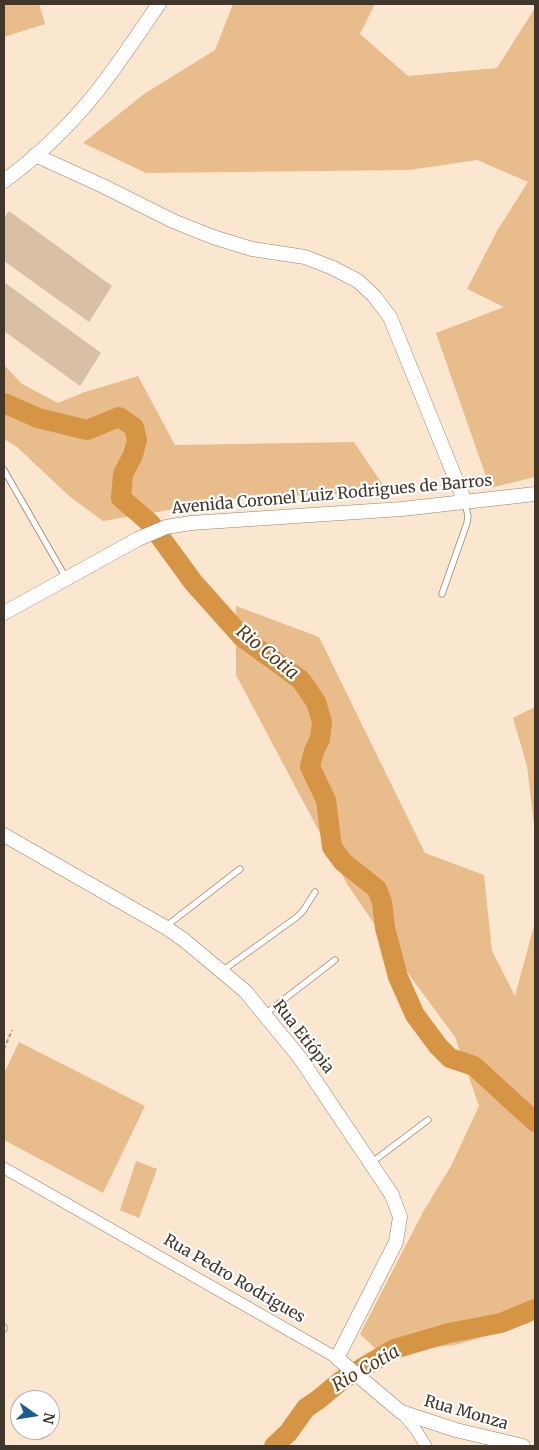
<!DOCTYPE html>
<meta charset="utf-8">
<style>
body{margin:0}
#map{position:relative;width:539px;height:1450px;overflow:hidden;background:#fbe6d0;font-family:Merriweather,serif}
canvas{display:block}
.frame{position:absolute;inset:0;border:5px solid #40362b;pointer-events:none}
.north{position:absolute;left:10px;top:1390px;width:50px;height:50px;box-sizing:border-box;background:#fff;border:1px solid #b3afaa;border-radius:50%;rotate:103deg;font-size:14px;font-weight:700;line-height:20px;text-align:center;color:#40362b}
.north::after{content:'';display:block;margin:auto;width:18px;height:22px;background:#1c5c92;clip-path:polygon(50% 0,100% 100%,50% 72%,0 100%)}
</style>
<div id="map">
<canvas width="539" height="1450"></canvas>
<div class="frame"></div>
<div class="north">N</div>
</div>
<script>
const g = document.querySelector('canvas').getContext('2d');
g.lineJoin = 'round';
function fill(path, color) { g.fillStyle = color; g.fill(path, 'evenodd'); }
function stroke(path, color, width, dash) { g.strokeStyle = color; g.lineWidth = width; g.lineCap = dash ? 'butt' : 'round'; g.setLineDash(dash || []); g.stroke(path); }
function label(font, color, halo, rows, align = 'center') {
  g.font = font + ' Merriweather,serif'; g.lineWidth = 4.5; g.setLineDash([]); g.textBaseline = 'middle'; g.strokeStyle = halo; g.fillStyle = color; for (const [text, x, y, turn = 0] of rows) {
    g.save(); g.translate(x, y); g.rotate((+turn || 0) * Math.PI / 180); g.textAlign = isNaN(turn) ? turn : align; if (halo) g.strokeText(text, 0, 0); g.fillText(text, 0, 0); g.restore();
  }
}
const green = new Path2D(`
 M 4,4 L 39,4 L 45,24 L 4,37 Z
 M 233,4 L 375,4 L 360,34 L 408,76 L 497,68 L 535,8 L 535,477 L 490,488 L 436,333 L 504,307 L 467,289 L 497,231 L 528,182 L 477,160 L 409,170 L 146,173 L 83,143 L 144,94 L 215,50 Z
 M 4,365 L 22,384 L 58,403 L 85,392 L 138,376 L 175,445 L 354,442 L 387,491 L 235,499 L 103,521 L 69,496 L 17,447 L 4,439 Z
 M 236,606 L 319,637 L 425,853 L 484,875 L 492,951 L 515,996 L 535,922 L 535,1319 L 527,1324 L 455,1345 L 379,1352 L 360,1334 L 423,1212 L 451,1166 L 479,1106 L 455,1037 L 410,976 L 347,884 L 236,675 Z
 M 535,707 L 535,833 L 527,766 L 513,718 Z
 M 19,1042 L 145,1106 L 103,1193 L 4,1140 L 4,1073 Z
 M 136,1161 L 157,1169 L 139,1218 L 120,1210 Z`);
const river = new Path2D(`
 M 4,403 L 38,418 L 87,430 L 119,417 L 134,427 L 137,440 L 133,455 L 123,474 L 121,498 L 150,523 L 193,582 L 243,638 L 301,680 L 316,702 L 322,722 L 320,739 L 314,751 L 310,767 L 326,800 L 332,847 L 343,862 L 377,889 L 382,902 L 385,928 L 398,977 L 415,1015 L 438,1046 L 450,1058 L 474,1066 L 535,1122
 M 274,1446 L 288,1433 L 306,1408 L 319,1399 L 342,1380 L 394,1349 L 449,1333 L 501,1323 L 535,1309`);
const building = new Path2D(`
 M 9,211 L 112,286 L 89,322 L 4,261 L 4,218 Z
 M 4,282 L 101,353 L 80,386 L 4,331 Z`);
const path = new Path2D(`
 M 4,1049 L 12,1030`);
const service = new Path2D(`
 M 4,470 L 66,578
 M 442,594 L 467,523 L 468,516 L 465,503
 M 165,927 L 240,869
 M 222,971 L 297,917 L 303,911 L 315,892
 M 265,1014 L 335,960
 M 371,1163 L 428,1120
 M 4,1329 L 4,1327`);
const minor = new Path2D(`
 M 4,1168 L 337,1358
 M 401,1412 L 416,1430 L 426,1446`);
const tertiary = new Path2D(`
 M 35,155 L 103,186 L 173,221 L 213,237 L 252,249 L 305,257 L 333,268 L 358,281 L 374,296 L 390,317 L 465,502
 M 4,181 C 37,157 69,126 95,94 C 118,65 138,34 159,4
 M 4,613 L 138,539 L 166,527 L 191,523 L 402,509 L 535,494
 M 4,835 L 165,927 L 184,940 L 245,991 L 300,1058 L 392,1195 L 400,1217 L 396,1242 L 337,1358 L 401,1412 L 456,1430 L 523,1446`);
const streetNames = [
 ["Avenida Coronel Luiz Rodrigues de Barros",332,495,-5],
 ["Rua Etiópia",303,1037,52],
 ["Rua Pedro Rodrigues",234,1279,30],
 ["Rua Monza",466,1413,16]
];
const waterNames = [
 ["Rio Cotia",267,653,39],
 ["Rio Cotia",366,1369,-30]
];
fill(green, '#e9bc8c');
stroke(river, '#d69445', 20);
fill(building, '#d9bfa5');
stroke(service, '#998169', 7);
stroke(minor, '#998169', 12);
stroke(tertiary, '#998169', 15);
stroke(path, '#ac9b8a', 2, [4, 2.5]);
stroke(service, '#fff', 5.5);
stroke(minor, '#fff', 11);
stroke(tertiary, '#fff', 14);
label('16px', '#40362b', '#fff', streetNames);
label('italic 18px', '#563a1a', '#fff', waterNames);
</script>
